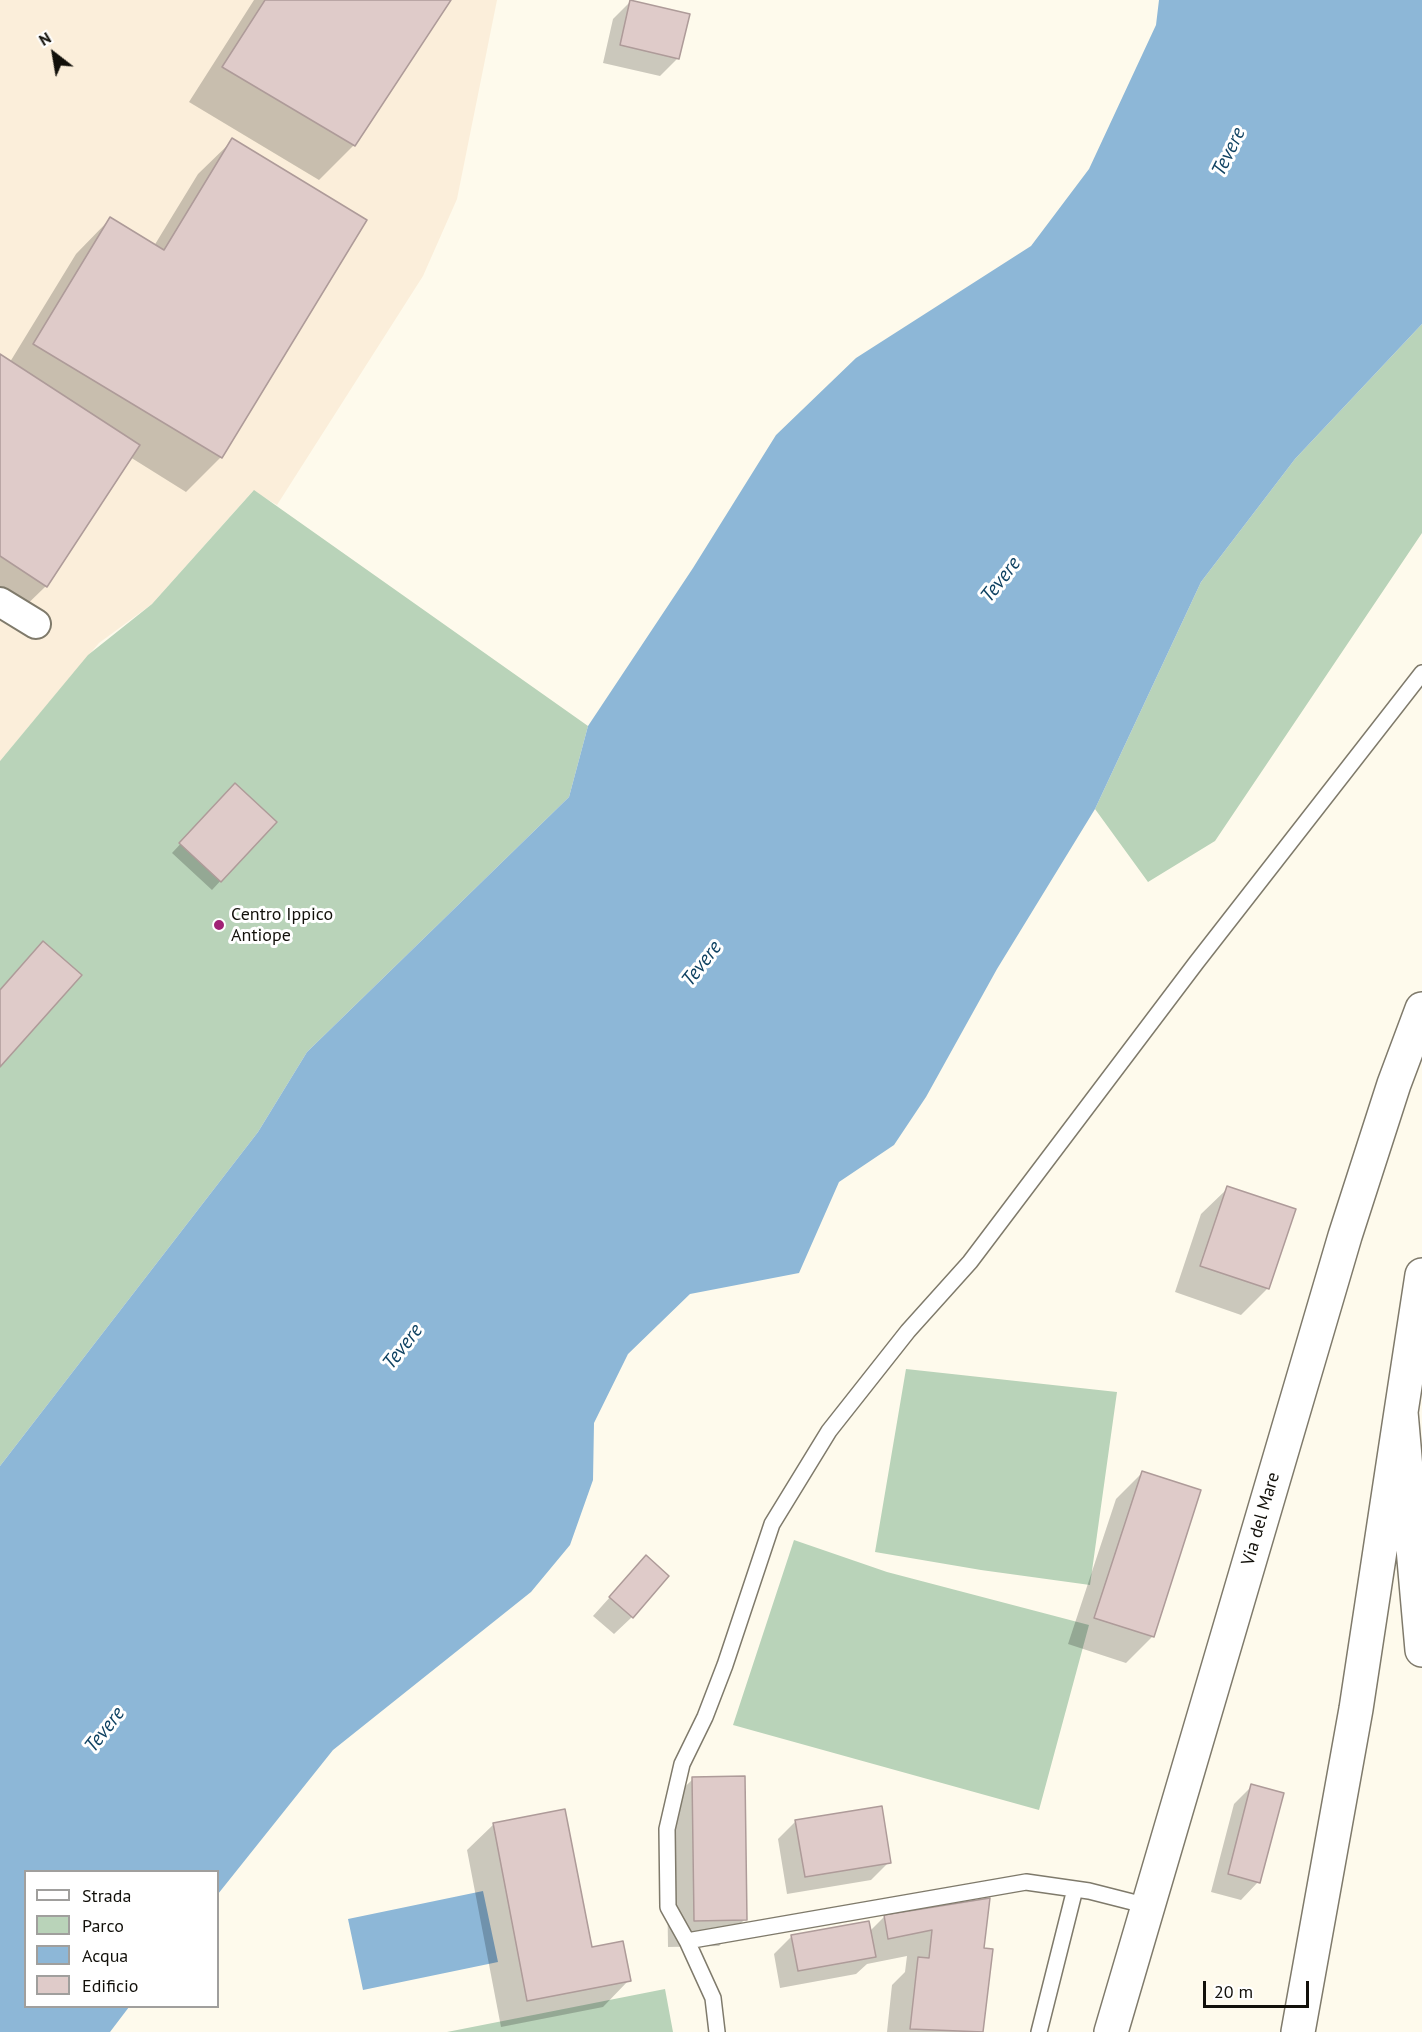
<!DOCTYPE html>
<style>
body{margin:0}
#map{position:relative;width:1422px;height:2032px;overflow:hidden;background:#fefaec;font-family:"PT Sans",sans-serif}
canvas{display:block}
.legend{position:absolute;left:24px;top:1870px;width:195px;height:138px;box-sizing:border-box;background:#fff;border:2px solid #a09f9d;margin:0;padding:8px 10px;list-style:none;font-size:18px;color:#12100a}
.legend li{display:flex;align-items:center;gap:12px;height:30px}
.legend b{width:30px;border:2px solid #a09f9d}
.north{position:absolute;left:24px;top:24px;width:60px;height:60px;-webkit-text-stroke:4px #fff;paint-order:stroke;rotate:329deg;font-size:16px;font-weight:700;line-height:24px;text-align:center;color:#12100a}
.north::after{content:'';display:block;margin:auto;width:21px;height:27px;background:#12100a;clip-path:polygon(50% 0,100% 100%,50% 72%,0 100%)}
.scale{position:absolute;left:1203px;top:1981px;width:106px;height:27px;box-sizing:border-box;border:3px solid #12100a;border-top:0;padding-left:8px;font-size:18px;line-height:21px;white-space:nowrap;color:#12100a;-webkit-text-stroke:4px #fff;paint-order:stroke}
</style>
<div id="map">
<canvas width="1422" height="2032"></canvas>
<ul class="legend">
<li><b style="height:8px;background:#fff"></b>Strada</li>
<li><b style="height:16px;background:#b9d3b9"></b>Parco</li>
<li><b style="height:16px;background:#8db7d7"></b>Acqua</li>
<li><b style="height:16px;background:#dfcbc9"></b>Edificio</li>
</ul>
<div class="north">N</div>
<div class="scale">20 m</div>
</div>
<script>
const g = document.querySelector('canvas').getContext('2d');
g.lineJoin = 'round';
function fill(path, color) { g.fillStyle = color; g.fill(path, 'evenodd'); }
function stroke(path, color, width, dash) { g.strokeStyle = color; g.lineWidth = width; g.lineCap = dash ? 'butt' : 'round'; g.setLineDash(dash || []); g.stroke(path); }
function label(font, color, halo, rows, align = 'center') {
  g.font = font + ' "PT Sans",sans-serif'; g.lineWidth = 6; g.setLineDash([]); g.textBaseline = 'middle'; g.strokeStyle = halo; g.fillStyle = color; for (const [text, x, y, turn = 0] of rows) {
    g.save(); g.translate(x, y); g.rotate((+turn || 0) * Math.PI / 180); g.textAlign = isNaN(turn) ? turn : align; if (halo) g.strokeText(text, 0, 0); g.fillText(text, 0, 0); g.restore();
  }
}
const industrial = new Path2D(`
 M 0,0 L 497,0 L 457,199 L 423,276 L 277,505 L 253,491 L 152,604 L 99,643 L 0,761 Z`);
const green = new Path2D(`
 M 1422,324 L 1422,533 L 1215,841 L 1148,882 L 1095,809 L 1201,582 L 1295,459 Z
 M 254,490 L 588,726 L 569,797 L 307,1052 L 258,1132 L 0,1466 L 0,761 L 88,655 L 152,604 Z
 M 906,1369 L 1117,1392 L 1090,1585 L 981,1570 L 875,1552 Z
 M 794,1540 L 887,1572 L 1089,1625 L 1039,1810 L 733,1725 Z
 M 665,1989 L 673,2032 L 447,2032 Z`);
const water = new Path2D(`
 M 1159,0 L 1422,0 L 1422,324 L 1295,459 L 1201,582 L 1095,809 L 997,969 L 926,1097 L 894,1145 L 839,1182 L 799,1273 L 690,1294 L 628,1354 L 594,1423 L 593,1480 L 570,1545 L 531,1592 L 333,1750 L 218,1894 L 218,1872 L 26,1872 L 26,2006 L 129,2007 L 110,2032 L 0,2032 L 0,1466 L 258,1132 L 307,1052 L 569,797 L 588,726 L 693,568 L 776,435 L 856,358 L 1031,246 L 1089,169 L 1156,25 Z
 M 483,1891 L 498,1962 L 363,1990 L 348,1919 Z`);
const shadow = new Path2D(`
 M 254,0 L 449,0 L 354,145 L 319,180 L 189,102 Z
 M 631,1 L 678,58 L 660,76 L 603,63 L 613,19 Z
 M 233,140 L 221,457 L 186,492 L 130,457 L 46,586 L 11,620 L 0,613 L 0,356 L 10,362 L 76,254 L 110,219 L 154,246 L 198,174 Z
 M 227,794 L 275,822 L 212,890 L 172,853 Z
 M 1228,1188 L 1268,1288 L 1241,1315 L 1175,1292 L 1201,1214 Z
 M 1142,1473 L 1153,1636 L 1126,1663 L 1068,1644 L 1116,1499 Z
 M 646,1557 L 632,1617 L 614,1634 L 593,1616 Z
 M 693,1779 L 745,1919 L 719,1946 L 668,1947 L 666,1805 Z
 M 1252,1786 L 1258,1882 L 1241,1900 L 1211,1892 L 1234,1804 Z
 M 796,1821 L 889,1862 L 871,1880 L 787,1894 L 778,1839 Z
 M 494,1824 L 590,1949 L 629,1980 L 603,2007 L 501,2027 L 467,1850 Z
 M 988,1899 L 983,1949 L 992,1950 L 982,2032 L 887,2032 L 892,1985 L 905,1972 L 907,1956 L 867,1964 L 856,1974 L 780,1988 L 774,1954 L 792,1936 L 869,1932 L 885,1916 Z`);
const building = new Path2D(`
 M 265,0 L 451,0 L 355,146 L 222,67 Z
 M 630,0 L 690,14 L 679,59 L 620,45 Z
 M 232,138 L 367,220 L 222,458 L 33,344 L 110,217 L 164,250 Z
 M 0,354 L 140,445 L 47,587 L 0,556 Z
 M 235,783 L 277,822 L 221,882 L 179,843 Z
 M 43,941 L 82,975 L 0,1067 L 0,990 Z
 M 1227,1186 L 1296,1209 L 1269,1289 L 1200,1266 Z
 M 1142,1471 L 1201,1490 L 1154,1637 L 1094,1618 Z
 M 646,1555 L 669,1576 L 633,1618 L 609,1597 Z
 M 745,1776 L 747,1920 L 694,1921 L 692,1777 Z
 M 1251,1784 L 1284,1793 L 1260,1883 L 1228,1874 Z
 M 882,1806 L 891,1863 L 805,1877 L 795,1820 Z
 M 565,1809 L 592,1947 L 623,1941 L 631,1981 L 527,2001 L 493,1823 Z
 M 990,1898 L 984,1948 L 993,1949 L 983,2032 L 910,2029 L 918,1957 L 929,1958 L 932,1930 L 888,1939 L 884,1915 Z
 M 869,1921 L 876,1957 L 798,1971 L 791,1935 Z`);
const service = new Path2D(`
 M 687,1941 L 1026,1882 L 1089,1891 L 1148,1906
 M 717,2032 L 713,1998 L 687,1941 L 668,1907 L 667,1829 L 682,1764 L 705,1717 L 725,1665 L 772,1524 L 829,1431 L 908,1331 L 970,1262 L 1196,963 L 1422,673
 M 1039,2032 L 1075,1889`);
const minor = new Path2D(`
 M 0,602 L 36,624`);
const secondary = new Path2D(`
 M 1422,1275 L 1401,1412 L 1422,1650
 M 1298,2032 L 1356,1709 L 1401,1412`);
const primary = new Path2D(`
 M 1111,2032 L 1345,1236 L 1394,1084 L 1422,1009`);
const markers = [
 [219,925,6,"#a12275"]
];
const poiNames = [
 ["Centro Ippico",231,915],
 ["Antiope",231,936]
];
const streetNames = [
 ["Via del Mare",1261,1519,-74]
];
const waterNames = [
 ["Tevere",1229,152,-64],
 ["Tevere",1001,580,-52],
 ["Tevere",702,964,-52],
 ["Tevere",403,1347,-52],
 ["Tevere",105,1730,-52]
];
fill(industrial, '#fbeeda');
fill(green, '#b9d3b9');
fill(water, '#8db7d7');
fill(shadow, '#0003');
fill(building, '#dfcbc9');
stroke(building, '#ae9b99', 1.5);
stroke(service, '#7f7a6b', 18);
stroke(minor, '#7f7a6b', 32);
stroke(secondary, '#7f7a6b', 36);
stroke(primary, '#7f7a6b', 36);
stroke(service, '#fff', 15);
stroke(minor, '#fff', 28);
stroke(secondary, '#fff', 33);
stroke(primary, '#fff', 33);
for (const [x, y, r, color] of markers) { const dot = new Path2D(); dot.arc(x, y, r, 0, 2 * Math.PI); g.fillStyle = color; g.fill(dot); stroke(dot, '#fff', 2); }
label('18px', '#12100a', '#fff', poiNames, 'left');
label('18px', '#12100a', '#fff', streetNames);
label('italic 20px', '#0f4262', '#fff', waterNames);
</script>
